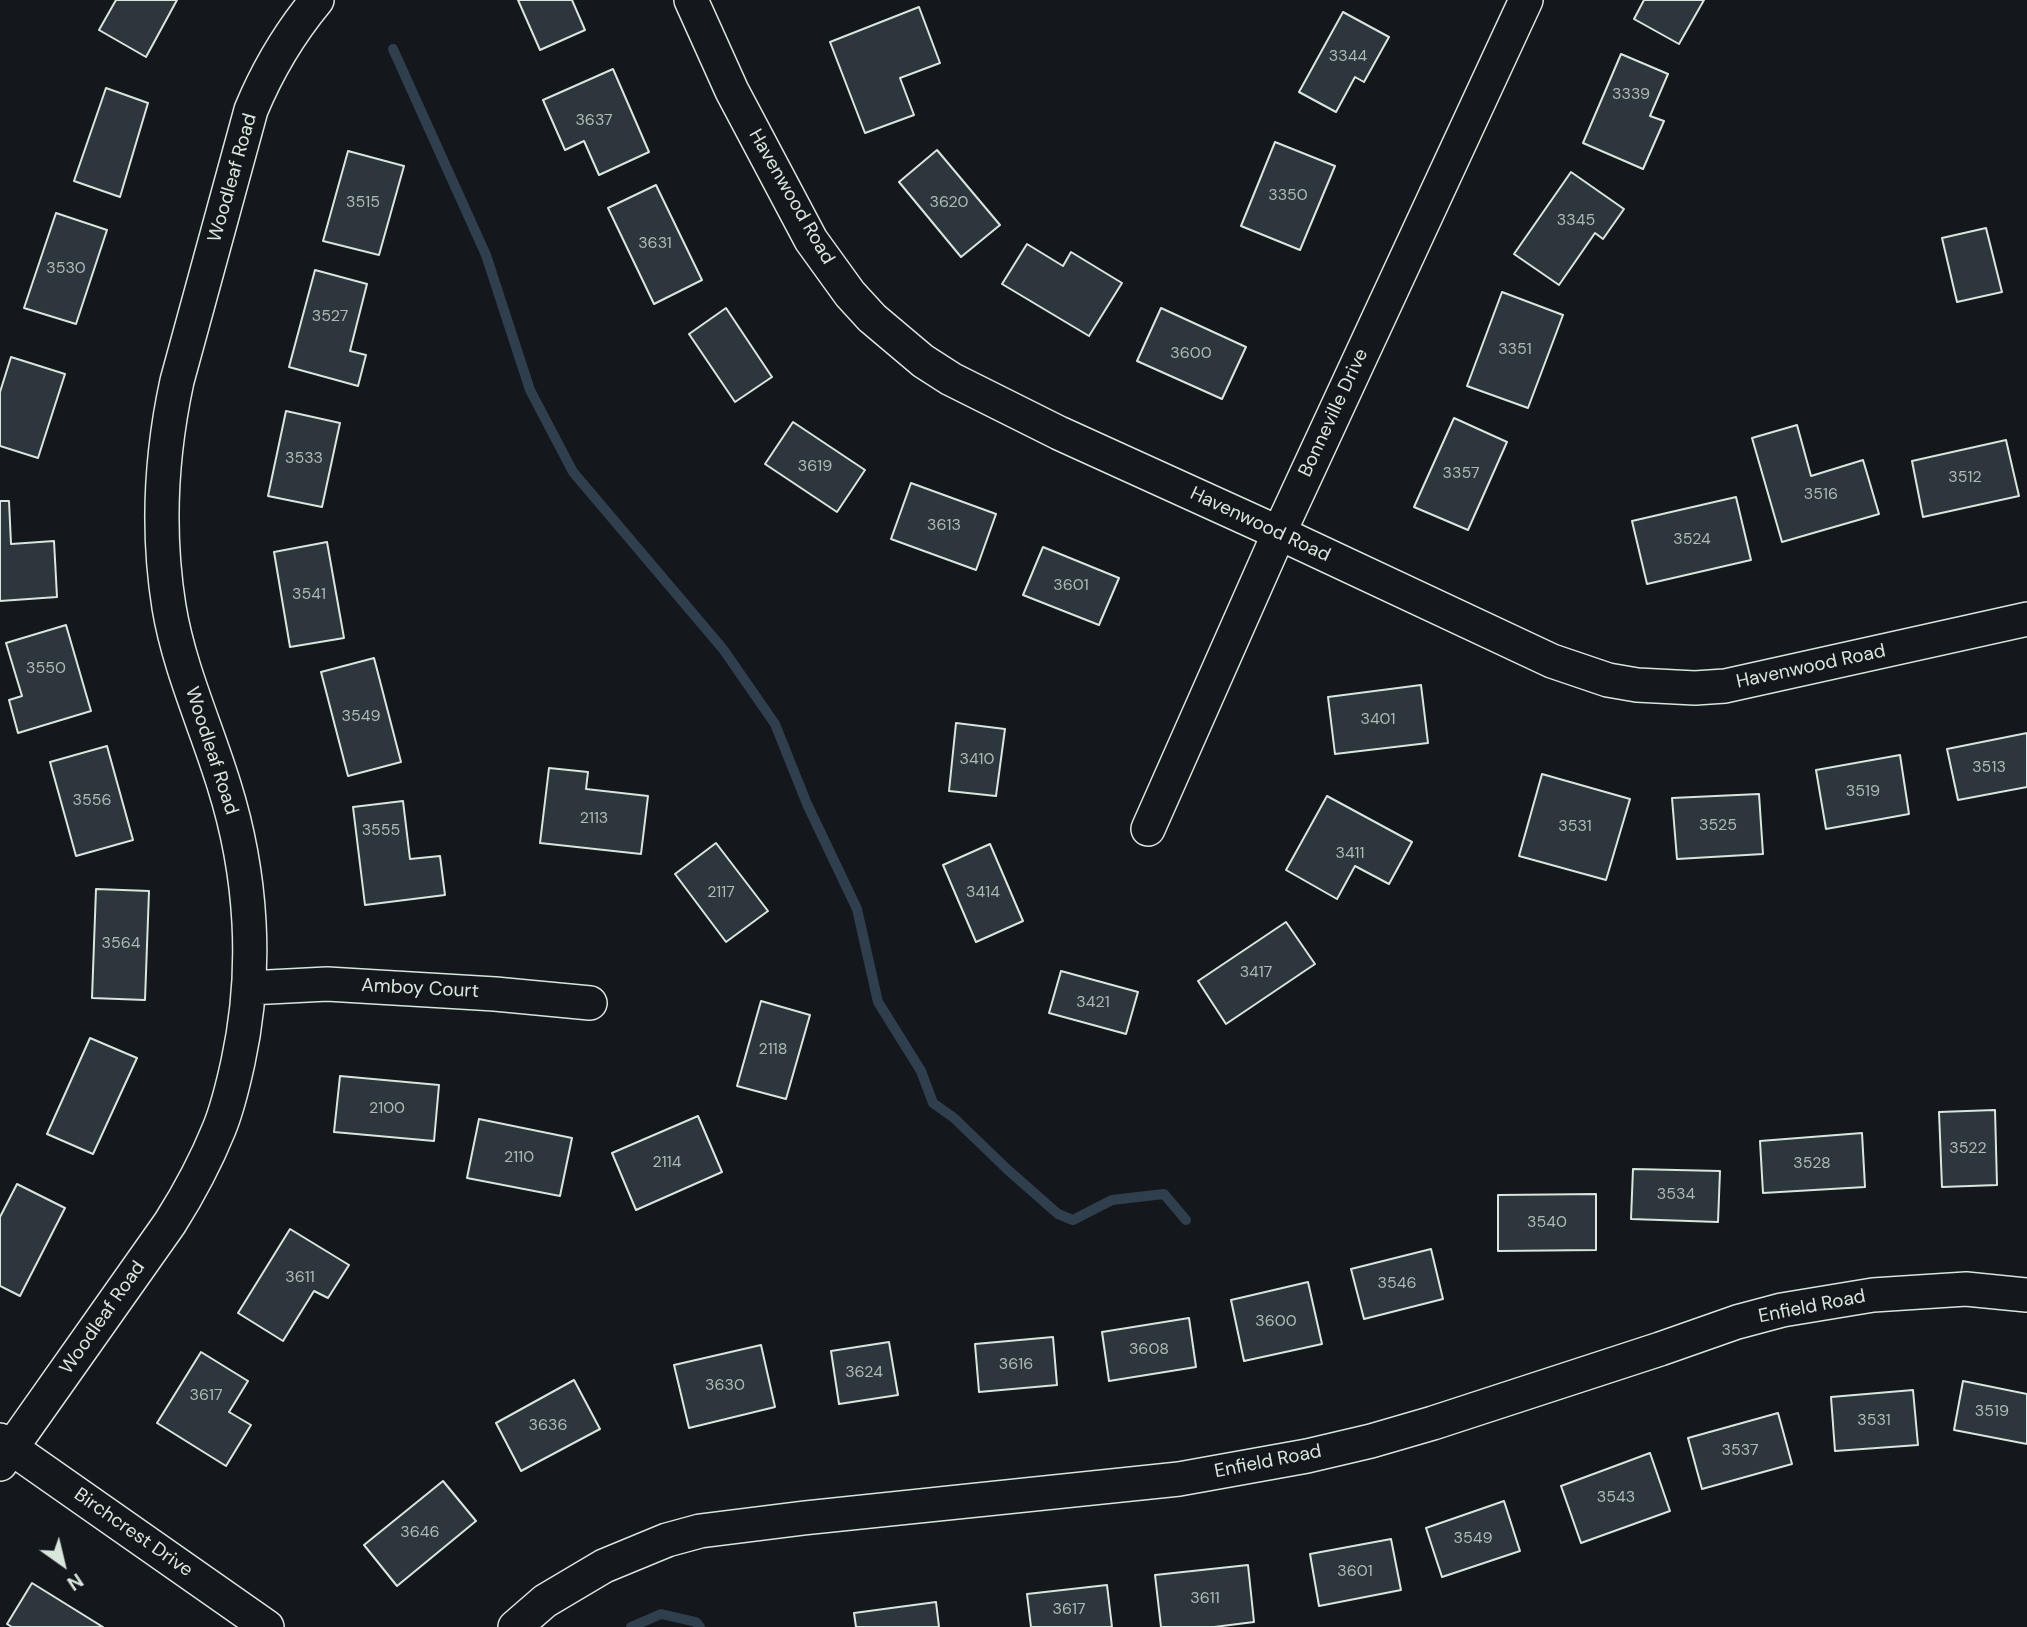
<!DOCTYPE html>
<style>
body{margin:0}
#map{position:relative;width:2027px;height:1627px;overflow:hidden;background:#14181c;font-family:"DM Sans",sans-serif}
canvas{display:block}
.north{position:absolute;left:28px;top:1529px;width:70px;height:70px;-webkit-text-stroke:5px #14181c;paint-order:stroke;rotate:146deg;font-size:19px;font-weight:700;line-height:28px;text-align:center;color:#d8e6dc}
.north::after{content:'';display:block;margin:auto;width:24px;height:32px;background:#d8e6dc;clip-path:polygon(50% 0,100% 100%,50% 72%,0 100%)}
</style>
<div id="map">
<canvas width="2027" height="1627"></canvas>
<div class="north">N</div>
</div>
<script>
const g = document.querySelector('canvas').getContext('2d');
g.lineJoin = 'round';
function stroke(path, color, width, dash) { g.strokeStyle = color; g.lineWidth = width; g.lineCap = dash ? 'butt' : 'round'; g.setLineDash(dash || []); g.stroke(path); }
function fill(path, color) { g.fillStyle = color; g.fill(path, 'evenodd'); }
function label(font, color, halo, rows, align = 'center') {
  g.font = font + ' "DM Sans",sans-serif'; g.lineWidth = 5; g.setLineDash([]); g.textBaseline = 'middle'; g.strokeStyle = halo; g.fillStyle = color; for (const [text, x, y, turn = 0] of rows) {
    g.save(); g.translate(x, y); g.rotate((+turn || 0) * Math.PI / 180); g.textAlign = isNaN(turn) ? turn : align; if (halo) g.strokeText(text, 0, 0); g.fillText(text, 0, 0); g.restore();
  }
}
const stream = new Path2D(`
 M 393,49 L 486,255 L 530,390 L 573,472 L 723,649 L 775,724 L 807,804 L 857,909 L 878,1002 L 921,1071 L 933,1103 L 954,1118 L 1008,1170 L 1058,1214 L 1073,1220 L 1112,1200 L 1164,1194 L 1186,1220
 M 631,1627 L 661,1614 L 696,1622 L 700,1627`);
const building = new Path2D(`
 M 116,0 L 177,0 L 146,57 L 99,30 Z
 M 518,0 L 572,0 L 585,30 L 540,50 Z
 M 1644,0 L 1704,0 L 1679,44 L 1634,19 Z
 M 919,7 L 940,63 L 900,78 L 914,115 L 865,133 L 830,42 Z
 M 1343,12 L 1389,37 L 1364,82 L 1355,77 L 1336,112 L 1299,92 Z
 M 1621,54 L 1668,74 L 1650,116 L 1664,121 L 1643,169 L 1583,143 Z
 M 613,69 L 649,152 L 599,175 L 584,141 L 565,150 L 543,100 Z
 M 106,88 L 148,103 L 120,197 L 74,181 Z
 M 1275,142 L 1335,166 L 1300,250 L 1241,226 Z
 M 937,150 L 1000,225 L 961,257 L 899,182 Z
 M 348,151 L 404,166 L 379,255 L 323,241 Z
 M 1571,172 L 1624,209 L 1603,239 L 1595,233 L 1559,285 L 1514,254 Z
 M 656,185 L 702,280 L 654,304 L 608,208 Z
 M 56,213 L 107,230 L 76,324 L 24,308 Z
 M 1986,228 L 2002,292 L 1957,302 L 1942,238 Z
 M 1027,244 L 1063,266 L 1071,252 L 1122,283 L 1089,336 L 1002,284 Z
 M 315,270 L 367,284 L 350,351 L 366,355 L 358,386 L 289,367 Z
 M 1502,292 L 1563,315 L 1528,408 L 1467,386 Z
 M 726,308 L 772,377 L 735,402 L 689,334 Z
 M 1161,308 L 1246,347 L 1222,399 L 1137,361 Z
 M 11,357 L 65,374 L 38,458 L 0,446 L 0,392 Z
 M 286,411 L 340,423 L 322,507 L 268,496 Z
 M 1454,418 L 1507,442 L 1468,530 L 1414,507 Z
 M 793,422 L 865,470 L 837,512 L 765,464 Z
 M 1797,425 L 1811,476 L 1863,460 L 1879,514 L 1782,542 L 1752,438 Z
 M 2006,440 L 2019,496 L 1923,517 L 1912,461 Z
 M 911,483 L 996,514 L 976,570 L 891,539 Z
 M 1736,497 L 1751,560 L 1647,584 L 1632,521 Z
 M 0,501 L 9,501 L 11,544 L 54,541 L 57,597 L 0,601 Z
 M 327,542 L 344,638 L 290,647 L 274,552 Z
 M 1043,547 L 1119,578 L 1099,625 L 1023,595 Z
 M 66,625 L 91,711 L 18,733 L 9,700 L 22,696 L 6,643 Z
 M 374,658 L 401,762 L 348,776 L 321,672 Z
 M 1421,685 L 1428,743 L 1335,754 L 1328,697 Z
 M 956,723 L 1005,729 L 996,796 L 949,791 Z
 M 2027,733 L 2027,787 L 1958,800 L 1947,749 Z
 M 107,746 L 133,840 L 76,856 L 50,762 Z
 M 1900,755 L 1909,814 L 1826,829 L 1816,770 Z
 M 549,768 L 588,772 L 586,789 L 648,796 L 641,854 L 540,843 Z
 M 1542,774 L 1630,799 L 1606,880 L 1519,856 Z
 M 1759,794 L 1763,854 L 1677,859 L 1672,798 Z
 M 1327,796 L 1412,842 L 1389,884 L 1355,866 L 1337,899 L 1286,870 Z
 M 403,801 L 410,859 L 440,856 L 445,895 L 365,905 L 353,807 Z
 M 716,843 L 768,911 L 726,942 L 675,874 Z
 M 990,844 L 1023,921 L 976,942 L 943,865 Z
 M 96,889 L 149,891 L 145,1000 L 92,998 Z
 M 1286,922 L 1315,964 L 1226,1024 L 1198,981 Z
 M 1061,971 L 1138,992 L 1126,1034 L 1049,1013 Z
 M 761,1001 L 810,1015 L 786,1099 L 737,1086 Z
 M 90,1038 L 137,1058 L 93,1154 L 47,1134 Z
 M 340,1076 L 439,1085 L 434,1141 L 334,1132 Z
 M 1995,1110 L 1997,1185 L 1942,1187 L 1939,1112 Z
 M 698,1116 L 722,1172 L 636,1210 L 612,1153 Z
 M 479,1119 L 572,1138 L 560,1196 L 467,1178 Z
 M 1862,1133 L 1865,1187 L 1763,1193 L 1760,1141 Z
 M 1633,1169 L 1720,1171 L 1718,1222 L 1631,1219 Z
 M 17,1184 L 65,1208 L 20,1296 L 0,1286 L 0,1217 Z
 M 1596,1194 L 1596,1250 L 1498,1251 L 1498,1195 Z
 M 290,1229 L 349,1265 L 328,1298 L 314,1291 L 283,1341 L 238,1313 Z
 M 1431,1249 L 1443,1299 L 1364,1319 L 1351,1269 Z
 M 1308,1282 L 1322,1344 L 1244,1361 L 1231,1300 Z
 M 1189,1318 L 1196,1367 L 1109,1381 L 1102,1332 Z
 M 1053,1337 L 1057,1385 L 979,1392 L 975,1344 Z
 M 889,1342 L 898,1395 L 839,1404 L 831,1351 Z
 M 761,1345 L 775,1407 L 689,1428 L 674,1365 Z
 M 201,1352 L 248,1381 L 229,1412 L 251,1425 L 226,1466 L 157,1423 Z
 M 574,1380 L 600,1429 L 521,1471 L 496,1423 Z
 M 1963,1381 L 2027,1394 L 2027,1444 L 1954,1430 Z
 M 1913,1390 L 1918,1445 L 1835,1451 L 1831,1397 Z
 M 1778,1413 L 1792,1464 L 1702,1489 L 1688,1438 Z
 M 1650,1453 L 1670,1511 L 1581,1543 L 1561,1486 Z
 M 443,1481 L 476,1521 L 397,1586 L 364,1545 Z
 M 1504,1501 L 1520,1551 L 1442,1577 L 1426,1528 Z
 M 1391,1539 L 1401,1590 L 1319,1606 L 1310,1554 Z
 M 1248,1565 L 1254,1622 L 1214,1627 L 1161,1627 L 1155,1575 Z
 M 32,1583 L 103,1627 L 12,1627 L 7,1624 Z
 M 1107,1585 L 1112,1627 L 1031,1627 L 1027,1594 Z
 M 936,1602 L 939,1627 L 856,1627 L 854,1613 Z`);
const minor = new Path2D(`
 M 691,0 L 732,91 L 811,240 L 850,294 L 872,318 L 923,361 L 951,379 L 1059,433 L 1279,533 L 1552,661 L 1608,680 L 1637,685 L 1695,688 L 1725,686 L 2027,619
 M 1148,829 L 1279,533 L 1526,0
 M 249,988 L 327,984 L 495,994 L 590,1003
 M 0,1440 L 267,1627
 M 0,1464 L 170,1223 C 189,1193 206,1161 219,1129 C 228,1107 233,1085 238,1062 C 258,970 252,874 224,785 C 206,726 179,668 169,607 C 157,532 161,455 177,381 L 251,110 C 268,69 288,35 317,0
 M 515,1627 L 545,1601 L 604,1566 L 667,1540 L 700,1531 L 804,1518 L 1179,1479 L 1307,1456 L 1371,1441 L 1433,1423 L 1660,1349 L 1737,1322 L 1782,1310 L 1873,1295 L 1966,1289 L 2027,1295`);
const numberNames = [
 ["3344",1348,57],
 ["3339",1631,95],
 ["3637",594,121],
 ["3350",1288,196],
 ["3515",363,203],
 ["3620",949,203],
 ["3345",1576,221],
 ["3631",655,244],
 ["3530",66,269],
 ["3527",330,317],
 ["3351",1515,350],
 ["3600",1191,354],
 ["3533",304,459],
 ["3619",815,467],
 ["3357",1461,474],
 ["3512",1965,478],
 ["3516",1821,495],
 ["3613",944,526],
 ["3524",1692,540],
 ["3601",1071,586],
 ["3541",309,595],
 ["3550",46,669],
 ["3549",361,717],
 ["3401",1378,720],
 ["3410",977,760],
 ["3513",1989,768],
 ["3519",1863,792],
 ["3556",92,801],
 ["2113",594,819],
 ["3525",1718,826],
 ["3531",1575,827],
 ["3555",381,831],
 ["3411",1350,854],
 ["2117",721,893],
 ["3414",983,893],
 ["3564",121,944],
 ["3417",1256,973],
 ["3421",1093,1003],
 ["2118",773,1050],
 ["2100",387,1109],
 ["3522",1968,1149],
 ["2110",519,1158],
 ["2114",667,1163],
 ["3528",1812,1164],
 ["3534",1676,1195],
 ["3540",1547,1223],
 ["3611",300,1278],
 ["3546",1397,1284],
 ["3600",1276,1322],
 ["3608",1149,1350],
 ["3616",1016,1365],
 ["3624",864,1373],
 ["3630",725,1386],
 ["3617",206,1396],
 ["3519",1992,1412],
 ["3531",1874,1421],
 ["3636",548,1426],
 ["3537",1740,1451],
 ["3543",1616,1498],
 ["3646",420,1533],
 ["3549",1473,1539],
 ["3601",1355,1572],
 ["3611",1205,1599],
 ["3617",1069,1610]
];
const streetNames = [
 ["Woodleaf Road",233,178,-74],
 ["Havenwood Road",791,197,60],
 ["Bonneville Drive",1334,413,-65],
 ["Havenwood Road",1260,525,25],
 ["Havenwood Road",1811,667,-12],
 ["Woodleaf Road",211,751,72],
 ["Amboy Court",420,989,3],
 ["Enfield Road",1812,1307,-11],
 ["Woodleaf Road",103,1318,-55],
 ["Enfield Road",1268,1462,-11],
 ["Birchcrest Drive",133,1533,35]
];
stroke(stream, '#2f3f4d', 10);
fill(building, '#2c363c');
stroke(building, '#d8e6dc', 2);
stroke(minor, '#d8e6dc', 36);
stroke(minor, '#14181c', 33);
label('16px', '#adbab4', null, numberNames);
label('19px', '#d8e6dc', '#14181c', streetNames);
</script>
